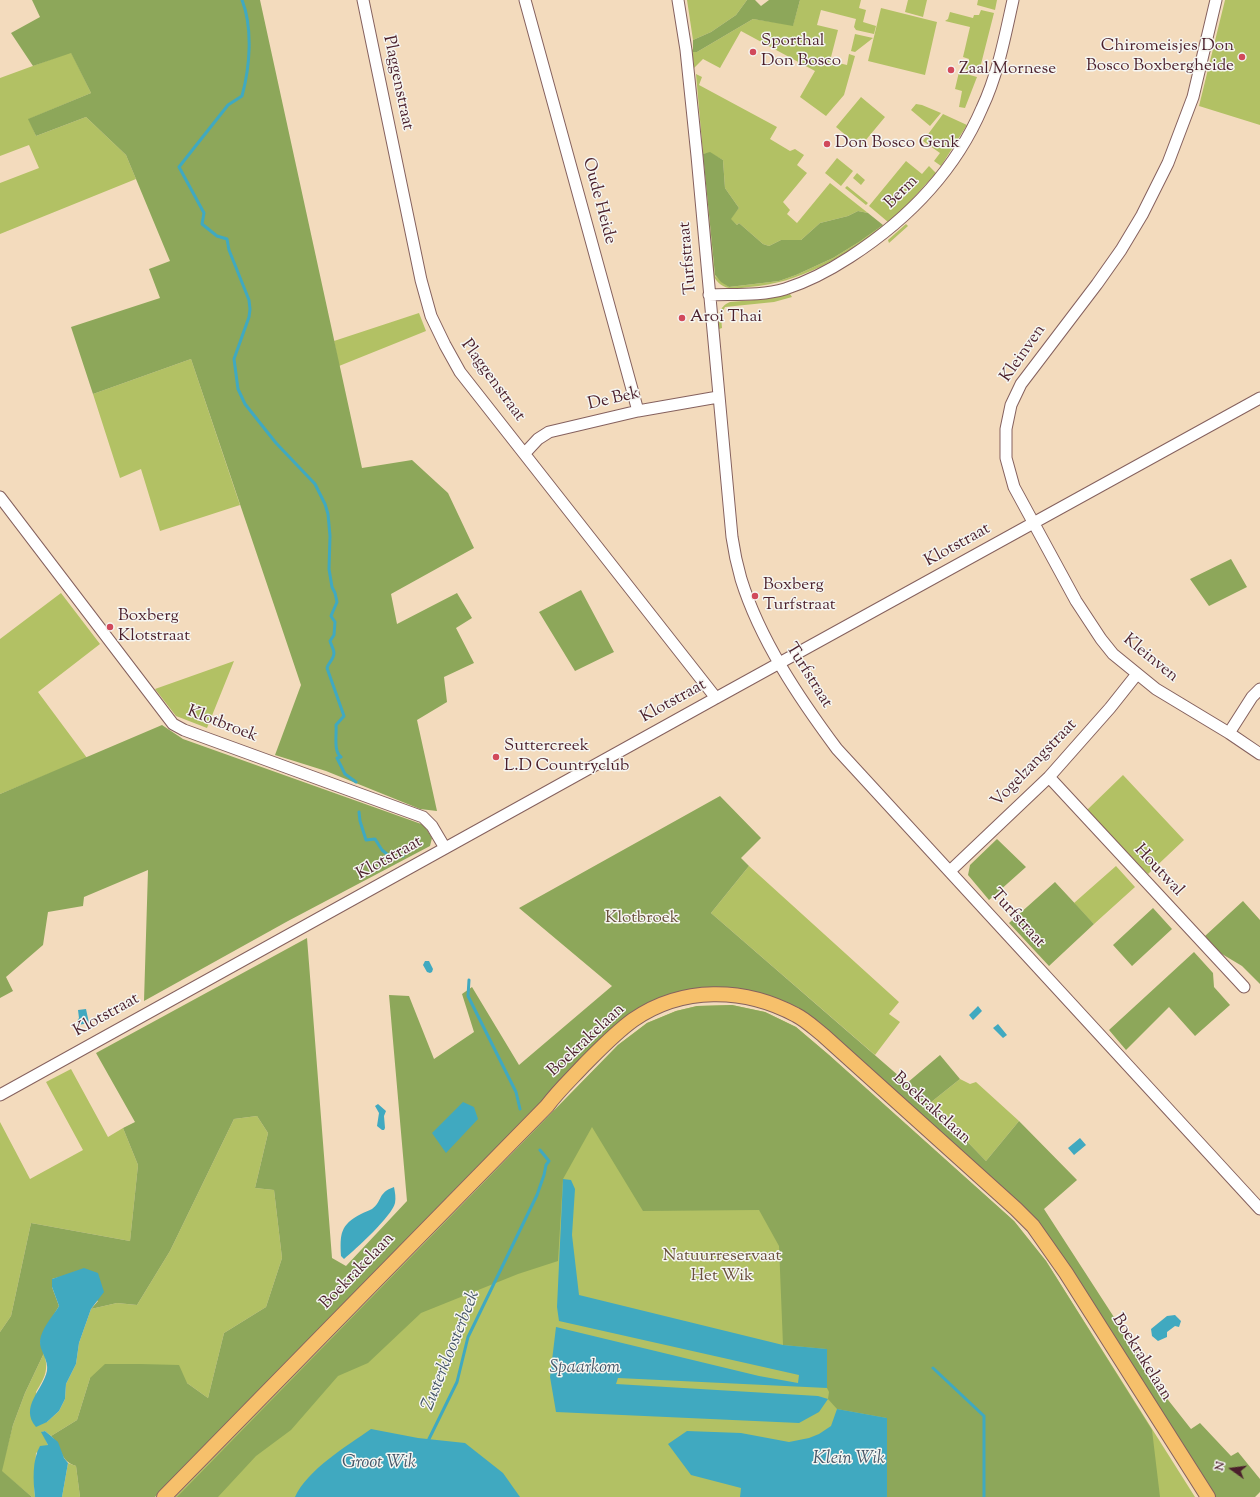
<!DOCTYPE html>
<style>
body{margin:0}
#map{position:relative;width:1260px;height:1497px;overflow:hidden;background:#f3dbbd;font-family:"Sorts Mill Goudy",serif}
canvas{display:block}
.north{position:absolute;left:1212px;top:1449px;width:40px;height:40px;-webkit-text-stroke:3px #f6f6f2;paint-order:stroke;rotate:284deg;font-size:11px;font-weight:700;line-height:16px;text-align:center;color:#4a1f2b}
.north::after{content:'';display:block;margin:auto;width:14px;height:18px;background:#4a1f2b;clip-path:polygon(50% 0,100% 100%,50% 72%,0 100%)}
</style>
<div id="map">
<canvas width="1260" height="1497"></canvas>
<div class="north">N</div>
</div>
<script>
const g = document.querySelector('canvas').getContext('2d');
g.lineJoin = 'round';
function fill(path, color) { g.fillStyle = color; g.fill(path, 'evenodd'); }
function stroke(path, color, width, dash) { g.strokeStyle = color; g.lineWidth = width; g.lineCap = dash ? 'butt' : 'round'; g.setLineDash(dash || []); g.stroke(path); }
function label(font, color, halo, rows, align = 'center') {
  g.font = font + ' "Sorts Mill Goudy",serif'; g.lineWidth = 3; g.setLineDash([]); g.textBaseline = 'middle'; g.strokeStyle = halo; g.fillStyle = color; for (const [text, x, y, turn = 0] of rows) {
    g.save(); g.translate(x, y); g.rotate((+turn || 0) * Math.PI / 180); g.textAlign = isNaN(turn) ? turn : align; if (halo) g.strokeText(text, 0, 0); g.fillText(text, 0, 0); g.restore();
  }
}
const green = new Path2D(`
 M 687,0 L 747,0 L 736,15 L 711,32 L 693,40 Z
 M 800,0 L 861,0 L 859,8 L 866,10 L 863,22 L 876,26 L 874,34 L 856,30 L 854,27 L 856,19 L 821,10 L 817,25 L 838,30 L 830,61 L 847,65 L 849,54 L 855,56 L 844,95 L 826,116 L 800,97 L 815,71 L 741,31 L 720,68 L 703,59 L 694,68 L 692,50 L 693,49 L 694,52 L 697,52 L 753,19 L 793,25 Z
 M 908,0 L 927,0 L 923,17 L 905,12 Z
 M 978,0 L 997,0 L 995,10 L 977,5 Z
 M 1225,0 L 1260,0 L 1260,125 L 1199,106 Z
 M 881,8 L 937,22 L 925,75 L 868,61 Z
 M 981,10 L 994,13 L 979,72 L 965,69 L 964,67 L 965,64 L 968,64 L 969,59 L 963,57 L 970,27 L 945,21 L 948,19 L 950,12 L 973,18 L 974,15 L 979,15 Z
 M 855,34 L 873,38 L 855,52 L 851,51 Z
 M 71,52 L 91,93 L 29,119 L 36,136 L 86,117 L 126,155 L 136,179 L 0,234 L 0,183 L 39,168 L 29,145 L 0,156 L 0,78 Z
 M 959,72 L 977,77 L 965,108 L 959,107 L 962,91 L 955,89 Z
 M 696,74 L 702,77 L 699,85 L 777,127 L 770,139 L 790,151 L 795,149 L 804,155 L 797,165 L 807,173 L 783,202 L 790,210 L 787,214 L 797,223 L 830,183 L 868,213 L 858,211 L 848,216 L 820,223 L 801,240 L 781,240 L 769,246 L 763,244 L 739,223 L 737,225 L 730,219 L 739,208 L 725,188 L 723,160 L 710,153 L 703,154 Z
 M 861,97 L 885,117 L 860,147 L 836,127 Z
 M 916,104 L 922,105 L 941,113 L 930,126 L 911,110 Z
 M 943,114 L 967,125 L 941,166 L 934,161 L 940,153 L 923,141 Z
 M 837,158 L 853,171 L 841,186 L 825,173 Z
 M 906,161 L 922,174 L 929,166 L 936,173 L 906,206 L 888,222 L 869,206 Z
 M 857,173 L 865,180 L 861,185 L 853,178 Z
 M 847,186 L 868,203 L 866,205 L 845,188 Z
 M 706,198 L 707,198 L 715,276 L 729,287 L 779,281 L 796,275 L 833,258 L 859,242 L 883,225 L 884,226 C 843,257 801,283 749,287 C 735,289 722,291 714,277 Z
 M 906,224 L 908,226 L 889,243 L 888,240 Z
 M 790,294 L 792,297 L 774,302 L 725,307 L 721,316 L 722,328 L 719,329 C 718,317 718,307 730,302 L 766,299 Z
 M 419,313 L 426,331 L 339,366 L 334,341 Z
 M 191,359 L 240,505 L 160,531 L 141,469 L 120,478 L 93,394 Z
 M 61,593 L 100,644 L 38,692 L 87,758 L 0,794 L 0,639 Z
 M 234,661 L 207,728 L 176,716 L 155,689 Z
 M 1123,775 L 1184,840 L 1148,874 L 1087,810 Z
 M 749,866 L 899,1002 L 889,1014 L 900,1022 L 875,1055 L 711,913 Z
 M 1116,866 L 1135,887 L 1094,924 L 1074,903 Z
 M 732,1005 L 765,1012 L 796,1027 L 829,1055 L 1014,1221 L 1046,1261 L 1195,1497 L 175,1497 L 618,1045 L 647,1023 L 676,1011 L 697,1006 Z
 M 71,1069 L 108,1137 L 123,1128 L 138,1165 L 130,1241 L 31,1223 L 11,1316 L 0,1332 L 0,1122 L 30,1179 L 83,1150 L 46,1082 Z
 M 960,1079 L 970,1084 L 976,1082 L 1019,1121 L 986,1161 L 930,1103 Z
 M 257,1116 L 268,1133 L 255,1188 L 274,1190 L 282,1258 L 266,1307 L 224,1333 L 208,1398 L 187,1383 L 90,1378 L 77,1420 L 51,1436 L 45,1431 L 42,1432 L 48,1445 L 36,1453 L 34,1488 L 35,1497 L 32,1497 L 1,1471 L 13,1425 L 25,1393 L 44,1353 C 49,1370 45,1377 36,1392 L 47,1422 L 59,1411 L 65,1399 L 66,1384 L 76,1364 L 79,1343 L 91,1309 L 117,1303 L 137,1305 L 170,1251 L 234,1119 Z
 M 68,1463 L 76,1466 L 80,1497 L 62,1497 Z`);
const forest = new Path2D(`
 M 32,0 L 260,0 L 362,468 L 412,460 L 448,493 L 474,548 L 391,594 L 397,624 L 457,593 L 472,618 L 456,628 L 474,663 L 444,677 L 447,702 L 417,720 L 437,811 L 420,809 L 326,771 L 275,755 L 301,685 L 191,359 L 93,394 L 71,327 L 160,298 L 149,269 L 170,261 L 126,155 L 86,117 L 36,136 L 28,119 L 91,93 L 71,53 L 33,66 L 11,33 L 40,17 Z
 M 747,0 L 755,0 L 761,6 L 769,0 L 800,0 L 793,26 L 753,19 L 697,52 L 693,52 L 693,40 L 711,32 L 736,15 Z
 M 710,152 L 723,160 L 725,188 L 739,208 L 731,219 L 737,225 L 739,223 L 763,244 L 769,246 L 781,240 L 801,240 L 820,223 L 848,216 L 858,211 L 868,213 L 883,225 L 859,242 L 833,258 L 796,275 L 779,281 L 729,287 L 721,282 L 715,275 L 703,154 Z
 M 1231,559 L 1247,587 L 1209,606 L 1190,579 Z
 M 581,590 L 614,652 L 575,671 L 539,612 Z
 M 162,725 L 183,739 L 424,825 L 432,838 L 430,846 L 288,921 L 144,1001 L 148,870 L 84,897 L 83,906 L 48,912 L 43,945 L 6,977 L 13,991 L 0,998 L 0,794 Z
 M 720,796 L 761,838 L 741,858 L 749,866 L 711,913 L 907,1083 L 940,1055 L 960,1079 L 930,1103 L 986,1161 L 1019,1121 L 1077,1180 L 1044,1209 L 1165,1396 L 1191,1429 L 1200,1423 L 1231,1456 L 1238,1452 L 1260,1479 L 1260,1492 L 1255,1497 L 1214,1497 L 1050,1239 L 818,1024 L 714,989 L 619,1024 L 468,1176 L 155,1497 L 80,1497 L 76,1466 C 58,1460 64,1448 51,1436 L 77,1420 L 90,1378 L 105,1364 L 140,1364 L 179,1365 L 187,1383 L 208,1398 L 224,1333 L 266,1307 L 282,1258 L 274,1190 L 255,1188 L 268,1133 L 257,1116 L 234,1119 L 170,1251 L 137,1305 L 117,1303 L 91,1309 L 98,1301 L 63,1276 L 52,1279 L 52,1287 L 59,1306 L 47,1326 L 40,1342 L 44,1353 L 25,1393 L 13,1425 L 2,1471 L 32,1497 L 0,1497 L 0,1332 L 11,1316 L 31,1223 L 130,1241 L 138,1165 L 123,1128 L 135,1122 L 96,1053 L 307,938 L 332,1258 L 346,1266 L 407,1201 L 389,995 L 409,996 L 434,1059 L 474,1032 L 462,994 L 472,987 L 519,1065 L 612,986 L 519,908 Z
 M 997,839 L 1026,867 L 989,900 L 968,875 L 970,865 Z
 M 1055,882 L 1094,924 L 1049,966 L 1009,923 Z
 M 1243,901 L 1260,920 L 1260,984 L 1242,966 L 1217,951 L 1205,936 Z
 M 1153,908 L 1172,929 L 1132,966 L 1113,945 Z
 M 1194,952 L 1213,973 L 1214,987 L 1230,1005 L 1195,1036 L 1169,1007 L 1126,1050 L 1109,1030 Z
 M 732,1005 L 765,1012 L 796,1027 L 829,1055 L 1014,1221 L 1046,1261 L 1152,1430 L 1160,1497 L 887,1497 L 887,1418 L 837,1409 L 828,1399 L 829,1392 L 827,1388 L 827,1349 L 783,1345 L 779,1246 L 759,1210 L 643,1211 L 592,1127 L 563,1179 L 558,1261 L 518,1274 L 421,1313 L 368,1363 L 338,1376 L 291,1430 L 256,1456 L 218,1497 L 177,1497 L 618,1045 L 647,1023 L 676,1011 L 697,1006 Z`);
const water = new Path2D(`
 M 425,961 L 429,961 L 433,969 L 432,972 L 430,973 L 427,972 L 423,965 Z
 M 978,1006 L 982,1011 L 973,1020 L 969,1015 Z
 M 86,1009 L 89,1023 L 78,1025 L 77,1021 L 79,1018 L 78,1010 Z
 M 998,1024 L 1007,1035 L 1003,1038 L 993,1028 Z
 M 463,1102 L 474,1107 L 478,1119 L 446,1153 L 432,1133 Z
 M 378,1104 L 386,1111 L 384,1116 L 385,1128 L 384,1130 L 382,1130 L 377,1126 L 379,1113 L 375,1106 Z
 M 1080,1138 L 1086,1145 L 1074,1155 L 1068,1148 Z
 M 563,1179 L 571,1180 L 575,1189 L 572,1235 L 579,1295 L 783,1345 L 827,1349 L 827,1388 L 618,1378 L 616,1384 L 818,1396 L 828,1399 L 819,1412 L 799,1423 L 556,1412 L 550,1377 L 556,1327 L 759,1376 L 798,1383 L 799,1375 L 559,1321 L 557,1307 Z
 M 394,1187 C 395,1192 396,1198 395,1203 C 392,1216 356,1249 344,1259 L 341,1256 C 340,1234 340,1225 361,1214 C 364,1212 369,1211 372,1209 C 383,1201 377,1193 394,1187 Z
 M 84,1268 L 98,1273 L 104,1292 L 91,1309 L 79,1343 L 76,1364 L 66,1384 L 65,1399 L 59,1411 L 47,1422 L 36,1427 C 19,1407 43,1390 47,1371 C 49,1360 39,1350 40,1341 C 41,1329 53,1316 59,1306 L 52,1287 L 52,1279 Z
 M 1175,1315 L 1181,1321 L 1179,1327 L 1175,1326 L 1167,1332 L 1167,1337 L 1158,1341 L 1152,1336 L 1151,1329 L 1167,1316 Z
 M 837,1409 L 887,1418 L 887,1497 L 740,1497 L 741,1488 L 691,1475 L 668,1444 L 687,1431 L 741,1433 L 789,1442 L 809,1438 L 819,1434 L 831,1426 Z
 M 371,1429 L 418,1438 L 465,1443 L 503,1473 L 520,1497 L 295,1497 C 307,1470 347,1446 371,1429 Z
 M 45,1431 L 58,1442 L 64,1458 L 68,1463 L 62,1497 L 35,1497 C 33,1481 32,1460 40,1446 L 48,1445 L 41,1432 Z`);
const stream = new Path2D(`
 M 242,0 C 253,28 250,67 242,96 L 228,105 L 179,167 L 204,213 L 202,224 L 217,236 L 227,239 L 229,250 L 249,300 L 250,309 L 249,317 L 234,359 L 238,389 L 245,404 L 264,428 L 276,443 L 315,484 L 325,504 L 328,514 L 330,536 L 329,569 L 332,587 L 335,593 L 337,602 L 331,616 L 335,622 L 334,635 L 330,641 C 331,645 334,649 334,653 C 334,659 328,663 327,668 L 344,716 L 336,725 C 337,734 333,751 341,757 L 337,758 L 345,774 L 356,782
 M 359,812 L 360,821 L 366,840 L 375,839 L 382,850 L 388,855 L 396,851 L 403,856
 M 469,980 L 468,996 L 516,1092 L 520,1109
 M 933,1368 L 984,1416 L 984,1497
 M 427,1443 L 457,1382 L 468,1337 L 537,1195 L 544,1175 L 546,1165 L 549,1161 L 540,1150`);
const minor = new Path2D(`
 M 363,0 L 421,280 L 431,316 L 445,345 L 460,372 L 716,698
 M 525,0 L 638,411
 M 678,0 L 686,50 L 697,156 L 732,537 C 734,551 737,565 741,579 C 760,640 799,698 837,749 L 1260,1209
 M 1216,0 L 1193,97 L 1168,163 L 1142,215 L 1121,250 L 1097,284 L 1021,384 L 1011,405 L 1006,429 L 1006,458 L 1014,487 L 1076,601 L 1101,639 L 1113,654 L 1156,689 L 1229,733 L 1260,754
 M 709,295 C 733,294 762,296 785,289 C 807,282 830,270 850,257 C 907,220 955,171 982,108 C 998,74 1005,36 1013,0
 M 525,453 L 538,439 L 549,432 L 638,411 L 718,397
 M 0,497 L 173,724 L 184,730 L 423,817 L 432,826 L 445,848
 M 1229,733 L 1252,697 L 1260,689
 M 1049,777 L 1244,987
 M 950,871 L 1049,777 L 1110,708 L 1137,674
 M 0,1095 L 716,698 L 1260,398`);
const major = new Path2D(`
 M 164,1497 L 547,1106 C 558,1091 571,1079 584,1065 C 599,1050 615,1033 633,1020 C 682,986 744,987 796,1015 C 806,1020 814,1028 823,1035 L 1016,1209 L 1033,1226 L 1066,1273 L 1208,1497`);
const markers = [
 [753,52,4,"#d1495b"],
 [1242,57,4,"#d1495b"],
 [951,70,4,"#d1495b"],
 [827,144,4,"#d1495b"],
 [682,318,4,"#d1495b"],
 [755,596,4,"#d1495b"],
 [110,627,4,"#d1495b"],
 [496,757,4,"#d1495b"]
];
const poiNames = [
 ["Sporthal",761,42],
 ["Don Bosco",761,62],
 ["Chiromeisjes Don",1234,47,"right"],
 ["Bosco Boxbergheide",1234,67,"right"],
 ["Zaal Mornese",959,70],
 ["Don Bosco Genk",835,144],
 ["Aroi Thai",690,318],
 ["Boxberg",763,586],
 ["Turfstraat",763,606],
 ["Boxberg",118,617],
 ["Klotstraat",118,637],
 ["Suttercreek",504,747],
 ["L.D Countryclub",504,767]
];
const streetNames = [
 ["Plaggenstraat",397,83,78],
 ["Berm",902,193,-45],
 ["Oude Heide",598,201,75],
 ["Turfstraat",689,258,-95],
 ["Kleinven",1024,354,-55],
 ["Plaggenstraat",492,381,54],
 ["De Bek",614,400,-13],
 ["Klotstraat",958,546,-29],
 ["Kleinven",1150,659,39],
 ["Turfstraat",808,676,58],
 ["Klotstraat",674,702,-29],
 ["Klotbroek",222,725,21],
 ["Vogelzangstraat",1035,764,-46],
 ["Klotstraat",390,859,-29],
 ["Houtwal",1158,871,47],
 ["Turfstraat",1017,919,48],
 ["Klotstraat",107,1016,-29],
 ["Boekrakelaan",587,1041,-43],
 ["Boekrakelaan",931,1109,42],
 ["Boekrakelaan",358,1272,-46],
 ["Boekrakelaan",1141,1358,58]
];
const parkNames = [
 ["Klotbroek",642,919],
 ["Natuurreservaat",722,1257],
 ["Het Wik",722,1277]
];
const waterNames = [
 ["Zusterkloosterbeek",452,1351,-68],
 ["Spaarkom",585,1369],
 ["Klein Wik",849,1460],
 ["Groot Wik",379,1464]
];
fill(green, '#b2c164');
fill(forest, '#8da75a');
fill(water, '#40a9c0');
stroke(stream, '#40a9c0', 3);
stroke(minor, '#85615e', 13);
stroke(major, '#85615e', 16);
stroke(minor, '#fff', 11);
stroke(major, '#f6c06b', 14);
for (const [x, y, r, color] of markers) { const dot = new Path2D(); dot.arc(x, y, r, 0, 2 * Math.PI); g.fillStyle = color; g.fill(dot); stroke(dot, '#f6f6f2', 1.5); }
label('17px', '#4a1f2b', '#f6f6f2', poiNames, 'left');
label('17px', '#4a1f2b', '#f6f6f2', streetNames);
label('17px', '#69503c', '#f6f6f2', parkNames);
label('italic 18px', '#465667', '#f6f6f2', waterNames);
</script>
